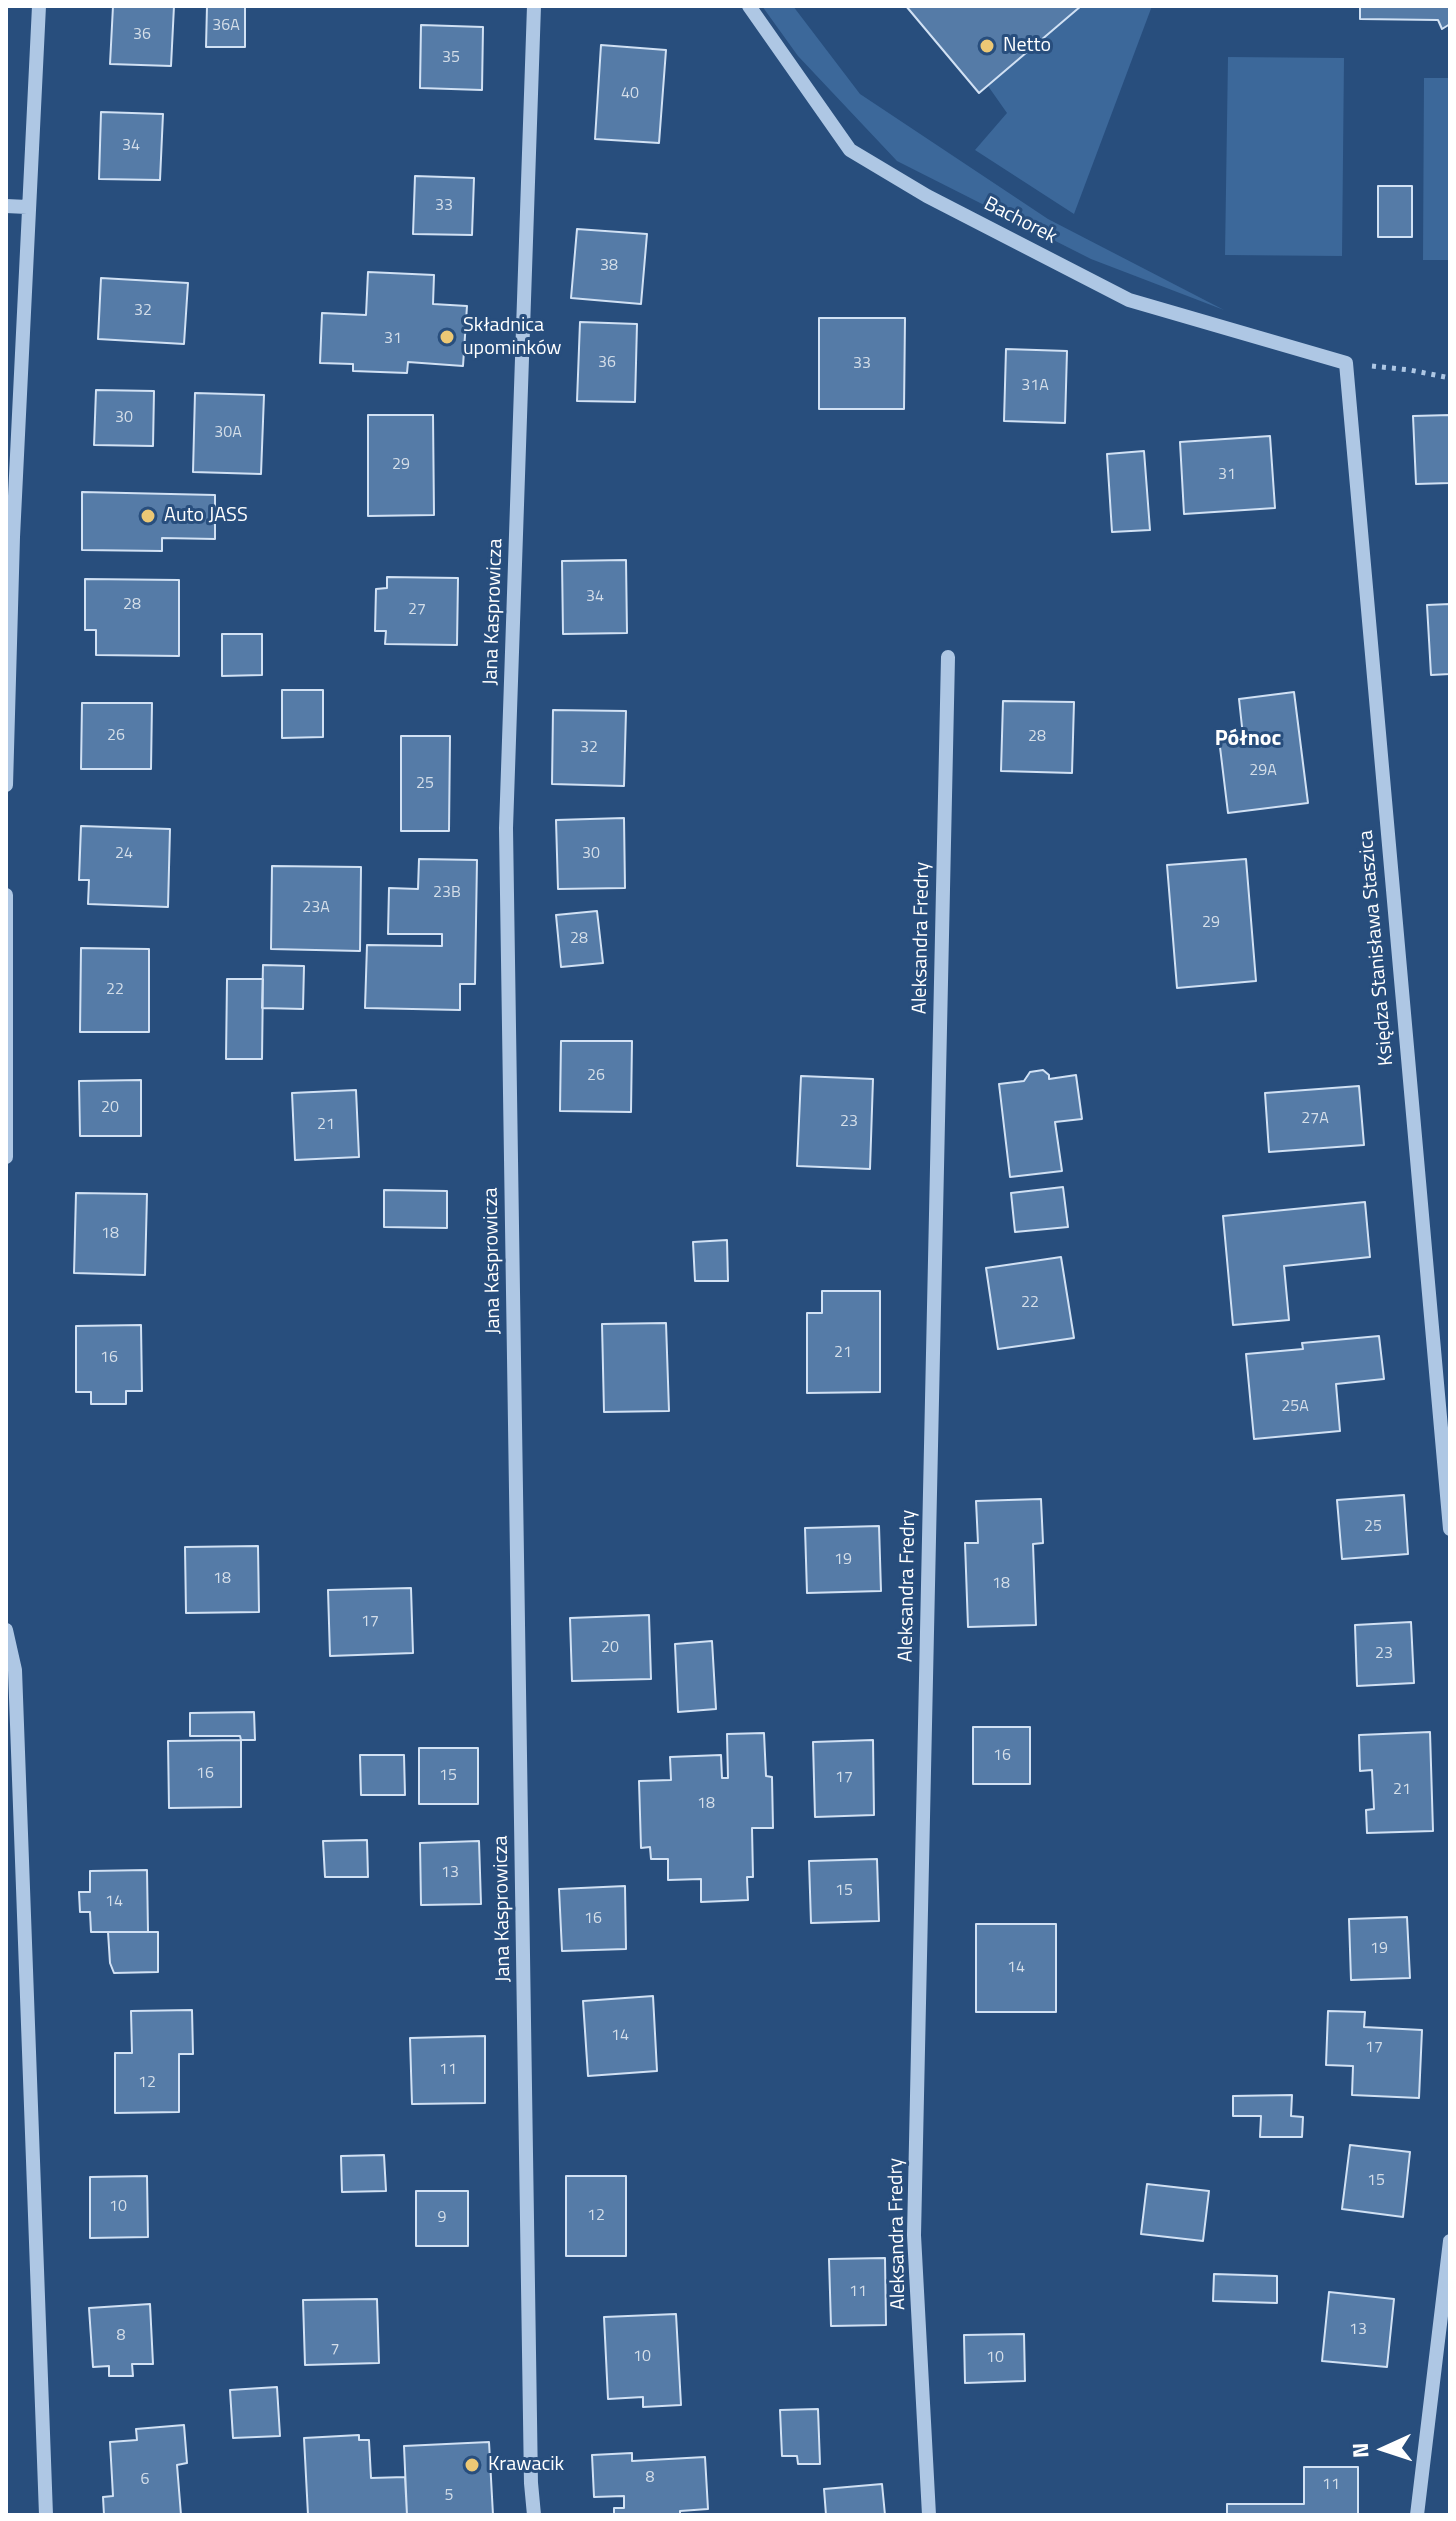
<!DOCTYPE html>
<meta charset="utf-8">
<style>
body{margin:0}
#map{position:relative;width:1456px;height:2521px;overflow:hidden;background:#284e7d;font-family:"Titillium Web",sans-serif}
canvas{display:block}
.frame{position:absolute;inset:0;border:8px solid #fff;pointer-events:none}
.north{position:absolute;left:1344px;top:2409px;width:80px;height:80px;-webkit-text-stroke:6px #284e7d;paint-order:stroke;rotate:267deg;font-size:22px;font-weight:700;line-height:32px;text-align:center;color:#fff}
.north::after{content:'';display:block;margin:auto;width:28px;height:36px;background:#fff;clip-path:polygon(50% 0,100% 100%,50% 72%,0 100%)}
</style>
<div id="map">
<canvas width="1456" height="2521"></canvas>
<div class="frame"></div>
<div class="north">N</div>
</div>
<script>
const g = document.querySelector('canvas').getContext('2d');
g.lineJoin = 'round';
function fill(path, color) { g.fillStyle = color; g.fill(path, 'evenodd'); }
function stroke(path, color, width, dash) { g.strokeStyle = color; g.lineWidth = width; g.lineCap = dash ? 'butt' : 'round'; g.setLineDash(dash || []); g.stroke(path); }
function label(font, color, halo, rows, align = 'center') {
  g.font = font + ' "Titillium Web",sans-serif'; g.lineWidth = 6; g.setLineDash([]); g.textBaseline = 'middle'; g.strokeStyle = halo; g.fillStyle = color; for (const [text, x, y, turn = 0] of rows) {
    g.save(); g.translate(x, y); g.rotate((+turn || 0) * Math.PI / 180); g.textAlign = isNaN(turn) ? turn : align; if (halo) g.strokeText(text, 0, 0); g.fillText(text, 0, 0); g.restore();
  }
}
const green = new Path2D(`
 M 762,6 L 793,6 L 860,94 L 1048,219 L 1224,310 L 1091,259 L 897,161 L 798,56 Z
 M 1081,6 L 1152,6 L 1074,214 L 975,150 L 1007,113 L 988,86 Z
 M 1228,57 L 1344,58 L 1342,256 L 1225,255 Z
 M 1424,78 L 1450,78 L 1450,260 L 1423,260 Z`);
const building = new Path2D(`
 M 113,6 L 174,6 L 171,66 L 110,64 Z
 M 207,6 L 245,6 L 245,47 L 206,47 Z
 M 906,6 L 1081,6 L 979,93 Z
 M 1360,6 L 1450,6 L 1450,24 L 1442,29 L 1438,20 L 1360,19 Z
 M 421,25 L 483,27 L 482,90 L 420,88 Z
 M 601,45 L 666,50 L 659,143 L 595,139 Z
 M 101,112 L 163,114 L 160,180 L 99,179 Z
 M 415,176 L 474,178 L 472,235 L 413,234 Z
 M 1378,186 L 1412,186 L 1412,237 L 1378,237 Z
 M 577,229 L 647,234 L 641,304 L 571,298 Z
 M 368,272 L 434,275 L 433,304 L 467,306 L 463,366 L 408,362 L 407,373 L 353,371 L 353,364 L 320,363 L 322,313 L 366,315 Z
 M 101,278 L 188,283 L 184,344 L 98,339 Z
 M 819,318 L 905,318 L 904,409 L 819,409 Z
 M 580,322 L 637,324 L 635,402 L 577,401 Z
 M 1006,349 L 1067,351 L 1065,423 L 1004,421 Z
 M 96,390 L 154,391 L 153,446 L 94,445 Z
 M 195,393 L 264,395 L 261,474 L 193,472 Z
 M 368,415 L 433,415 L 434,515 L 368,516 Z
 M 1450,415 L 1450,483 L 1416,484 L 1413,416 Z
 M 1270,436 L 1275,508 L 1184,514 L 1180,442 Z
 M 1144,451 L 1150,530 L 1112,532 L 1107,454 Z
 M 82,492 L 215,495 L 215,539 L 162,538 L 162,551 L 82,550 Z
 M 626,560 L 627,633 L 563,634 L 562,561 Z
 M 387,577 L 458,578 L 457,645 L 385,644 L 386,631 L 375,631 L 376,589 L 387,588 Z
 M 85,579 L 179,580 L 179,656 L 96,655 L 96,630 L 85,630 Z
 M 1450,604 L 1450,674 L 1431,675 L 1427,605 Z
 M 222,634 L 262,634 L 262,675 L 222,676 Z
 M 282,690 L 323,690 L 323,737 L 282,738 Z
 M 1294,692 L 1308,803 L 1228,813 L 1219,739 L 1243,736 L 1239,699 Z
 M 1003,701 L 1074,702 L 1072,773 L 1001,771 Z
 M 82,703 L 152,703 L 151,769 L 81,769 Z
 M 553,710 L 626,711 L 624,786 L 552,784 Z
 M 401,736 L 450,736 L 449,831 L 401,831 Z
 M 624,818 L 625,888 L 558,889 L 556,820 Z
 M 81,826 L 170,829 L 168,907 L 88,904 L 89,880 L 79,880 Z
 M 419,859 L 477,860 L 475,984 L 460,984 L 460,1010 L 365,1008 L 367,945 L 442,946 L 442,934 L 388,934 L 389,888 L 418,889 Z
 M 1246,859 L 1256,981 L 1177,988 L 1167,865 Z
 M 272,866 L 361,867 L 360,951 L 271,949 Z
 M 597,911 L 603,963 L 561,967 L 556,915 Z
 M 81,948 L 149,949 L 149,1032 L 80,1032 Z
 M 263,965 L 304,966 L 303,1009 L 262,1008 Z
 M 227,979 L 263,979 L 262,1059 L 226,1059 Z
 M 561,1041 L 632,1041 L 631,1112 L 560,1111 Z
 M 1043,1070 L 1049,1075 L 1049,1079 L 1076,1075 L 1082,1119 L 1055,1122 L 1062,1171 L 1010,1177 L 999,1084 L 1024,1081 L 1030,1072 Z
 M 801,1076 L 873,1079 L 870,1169 L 797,1166 Z
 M 141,1080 L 141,1136 L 80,1136 L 79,1081 Z
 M 1359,1086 L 1364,1145 L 1269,1152 L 1265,1093 Z
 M 356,1090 L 359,1157 L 295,1160 L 292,1093 Z
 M 1063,1187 L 1068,1227 L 1015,1232 L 1011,1193 Z
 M 384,1190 L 447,1191 L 447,1228 L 384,1227 Z
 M 76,1193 L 147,1194 L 145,1275 L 74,1273 Z
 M 1365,1202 L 1370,1257 L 1284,1266 L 1289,1320 L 1233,1325 L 1223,1216 Z
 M 727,1240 L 728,1281 L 695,1281 L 693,1242 Z
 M 1061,1257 L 1074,1338 L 998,1349 L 986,1268 Z
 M 822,1291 L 880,1291 L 880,1392 L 807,1393 L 807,1313 L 822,1313 Z
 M 666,1323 L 669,1411 L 604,1412 L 602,1324 Z
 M 141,1325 L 142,1391 L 126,1391 L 126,1404 L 91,1404 L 91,1392 L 76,1392 L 76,1326 Z
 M 1379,1336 L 1384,1379 L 1336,1384 L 1340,1431 L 1254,1439 L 1246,1354 L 1303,1349 L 1302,1343 Z
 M 1404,1495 L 1408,1554 L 1342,1559 L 1337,1500 Z
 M 1041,1499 L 1043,1543 L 1033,1544 L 1036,1625 L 968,1627 L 965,1543 L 978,1543 L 976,1501 Z
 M 879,1526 L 881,1591 L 807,1593 L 805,1528 Z
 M 258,1546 L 259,1612 L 186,1613 L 185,1547 Z
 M 411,1588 L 413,1653 L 330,1656 L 328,1590 Z
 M 649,1615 L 651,1679 L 572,1681 L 570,1618 Z
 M 1411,1622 L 1414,1683 L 1357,1686 L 1355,1625 Z
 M 712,1641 L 716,1709 L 678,1712 L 675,1644 Z
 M 254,1712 L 255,1740 L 241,1740 L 240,1736 L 190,1736 L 190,1713 Z
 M 973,1727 L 1030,1727 L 1030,1784 L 973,1784 Z
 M 1430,1732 L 1433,1831 L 1367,1833 L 1366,1810 L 1374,1809 L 1372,1770 L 1360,1771 L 1359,1735 Z
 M 764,1733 L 766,1776 L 772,1777 L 773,1828 L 752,1828 L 753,1877 L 747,1877 L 748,1900 L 701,1902 L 701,1879 L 668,1880 L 668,1859 L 651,1859 L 650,1847 L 641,1848 L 639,1781 L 671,1780 L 670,1757 L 721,1755 L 722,1778 L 728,1778 L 727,1734 Z
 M 241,1740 L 241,1807 L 169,1808 L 168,1741 Z
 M 873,1740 L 874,1815 L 815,1817 L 813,1742 Z
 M 419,1748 L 478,1748 L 478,1804 L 419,1804 Z
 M 360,1755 L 404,1755 L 405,1795 L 361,1795 Z
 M 367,1840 L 368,1877 L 325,1877 L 323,1841 Z
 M 479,1841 L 481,1904 L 421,1905 L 420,1843 Z
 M 877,1859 L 879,1921 L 811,1923 L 809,1861 Z
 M 147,1870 L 148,1932 L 91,1932 L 90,1912 L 80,1912 L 79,1892 L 90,1892 L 90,1871 Z
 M 625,1886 L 626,1949 L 562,1951 L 559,1889 Z
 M 1407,1917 L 1410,1978 L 1351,1980 L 1349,1919 Z
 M 976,1924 L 1056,1924 L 1056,2012 L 976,2012 Z
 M 108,1932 L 158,1932 L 158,1972 L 114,1973 L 110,1963 Z
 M 653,1996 L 657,2071 L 588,2076 L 583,2001 Z
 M 192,2010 L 193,2054 L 179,2054 L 179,2112 L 115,2113 L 115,2053 L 132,2053 L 131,2011 Z
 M 1328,2011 L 1365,2012 L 1364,2027 L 1422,2030 L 1419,2098 L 1352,2095 L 1353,2066 L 1326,2065 Z
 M 485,2036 L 485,2103 L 412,2104 L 410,2038 Z
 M 1292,2095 L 1291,2116 L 1303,2117 L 1302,2137 L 1260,2137 L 1261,2116 L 1233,2116 L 1233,2096 Z
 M 1350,2145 L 1410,2152 L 1403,2217 L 1342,2209 Z
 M 384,2155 L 386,2191 L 342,2192 L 341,2156 Z
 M 147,2176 L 148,2237 L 90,2238 L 90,2177 Z
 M 566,2176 L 626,2176 L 626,2256 L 566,2256 Z
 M 1147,2184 L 1209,2191 L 1203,2241 L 1141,2234 Z
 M 416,2191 L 468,2191 L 468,2246 L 416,2246 Z
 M 885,2258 L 886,2325 L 831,2326 L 829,2259 Z
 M 1214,2274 L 1277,2276 L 1277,2303 L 1213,2301 Z
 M 1329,2292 L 1394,2299 L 1387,2367 L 1322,2361 Z
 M 377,2299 L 379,2363 L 305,2365 L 303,2300 Z
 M 150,2304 L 153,2364 L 132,2364 L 133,2376 L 109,2376 L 109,2366 L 93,2367 L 89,2308 Z
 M 676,2314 L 681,2405 L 643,2407 L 643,2397 L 608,2399 L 604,2317 Z
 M 1024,2334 L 1025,2381 L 965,2383 L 964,2335 Z
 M 277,2387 L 280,2436 L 233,2438 L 230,2390 Z
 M 818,2409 L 820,2464 L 798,2464 L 797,2456 L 782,2456 L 780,2410 Z
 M 184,2425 L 187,2463 L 177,2465 L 181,2515 L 104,2515 L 103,2497 L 113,2496 L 110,2442 L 137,2440 L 136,2429 Z
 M 359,2435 L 359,2440 L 369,2440 L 371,2478 L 405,2477 L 407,2515 L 308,2515 L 304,2438 Z
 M 489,2442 L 493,2515 L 407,2515 L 404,2446 Z
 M 632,2453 L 632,2461 L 705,2457 L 708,2509 L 680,2511 L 680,2515 L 614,2515 L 614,2508 L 624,2508 L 624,2496 L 594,2497 L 592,2455 Z
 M 1304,2467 L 1358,2467 L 1358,2515 L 1227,2515 L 1227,2504 L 1304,2504 Z
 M 882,2484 L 885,2515 L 826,2515 L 824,2489 Z`);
const path = new Path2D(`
 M 1372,366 L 1410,370 L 1450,378`);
const minor = new Path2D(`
 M 534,6 L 506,828 L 531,2483 L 534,2515
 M 749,6 L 850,150 L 927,196 L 1129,300 L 1346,363 L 1450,1529
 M 6,206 L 27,207
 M 6,785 L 13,537 L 39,6
 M 6,895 L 6,1157
 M 6,1630 L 15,1670 L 46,2515
 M 929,2515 L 914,2235 L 948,657
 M 1417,2515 L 1450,2241`);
const markers = [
 [987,46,8,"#ecc875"],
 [447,337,8,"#ecc875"],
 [148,516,8,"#ecc875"],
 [472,2465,8,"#ecc875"]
];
const numberNames = [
 ["36A",226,26],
 ["36",142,35],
 ["35",451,58],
 ["40",630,94],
 ["34",131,146],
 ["33",444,206],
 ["38",609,266],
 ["32",143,311],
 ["31",393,339],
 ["36",607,363],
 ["33",862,364],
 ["31A",1035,386],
 ["30",124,418],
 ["30A",228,433],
 ["29",401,465],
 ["31",1227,475],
 ["34",595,597],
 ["28",132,605],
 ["27",417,610],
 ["26",116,736],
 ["28",1037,737],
 ["32",589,748],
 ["29A",1263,771],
 ["25",425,784],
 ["24",124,854],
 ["30",591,854],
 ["23B",447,893],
 ["23A",316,908],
 ["29",1211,923],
 ["28",579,939],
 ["22",115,990],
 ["26",596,1076],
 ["20",110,1108],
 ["27A",1315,1119],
 ["23",849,1122],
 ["21",326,1125],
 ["18",110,1234],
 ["22",1030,1303],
 ["21",843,1353],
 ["16",109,1358],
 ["25A",1295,1407],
 ["25",1373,1527],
 ["19",843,1560],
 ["18",222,1579],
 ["18",1001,1584],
 ["17",370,1622],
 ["20",610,1648],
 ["23",1384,1654],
 ["16",1002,1756],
 ["16",205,1774],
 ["15",448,1776],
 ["17",844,1778],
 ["21",1402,1790],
 ["18",706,1804],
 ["13",450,1873],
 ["15",844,1891],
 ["14",114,1902],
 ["16",593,1919],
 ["19",1379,1949],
 ["14",1016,1968],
 ["14",620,2036],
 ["17",1374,2048],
 ["11",448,2070],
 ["12",147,2083],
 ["15",1376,2181],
 ["10",118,2207],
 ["12",596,2216],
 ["9",442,2218],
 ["11",858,2292],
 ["13",1358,2330],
 ["8",121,2336],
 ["7",335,2350],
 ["10",642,2357],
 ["10",995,2358],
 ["8",650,2478],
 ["6",145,2480],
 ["11",1331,2485],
 ["5",449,2496]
];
const poiNames = [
 ["Netto",1003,46],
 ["Składnica",463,326],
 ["upominków",463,349],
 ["Auto JASS",164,516],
 ["Krawacik",488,2465]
];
const streetNames = [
 ["Bachorek",1020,221,27],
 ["Jana Kasprowicza",494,612,-88],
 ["Aleksandra Fredry",922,938,-89],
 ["Księdza Stanisława Staszica",1377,948,-95],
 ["Jana Kasprowicza",493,1261,-91],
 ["Aleksandra Fredry",908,1586,-89],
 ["Jana Kasprowicza",503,1909,-91],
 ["Aleksandra Fredry",898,2234,-91]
];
const neighbourhoodNames = [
 ["Północ",1248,740]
];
fill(green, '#3c689a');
fill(building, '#557ba7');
stroke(building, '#d1e1f4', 2);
stroke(path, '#aec7e4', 5, [4, 6]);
stroke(minor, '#aec7e4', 14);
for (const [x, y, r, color] of markers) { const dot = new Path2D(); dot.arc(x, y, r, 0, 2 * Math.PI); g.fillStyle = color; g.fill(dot); stroke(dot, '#284e7d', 3); }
label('16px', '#d4dee9', null, numberNames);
label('20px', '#fff', '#284e7d', poiNames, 'left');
label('20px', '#fff', '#284e7d', streetNames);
label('bold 22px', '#fff', '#284e7d', neighbourhoodNames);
</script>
